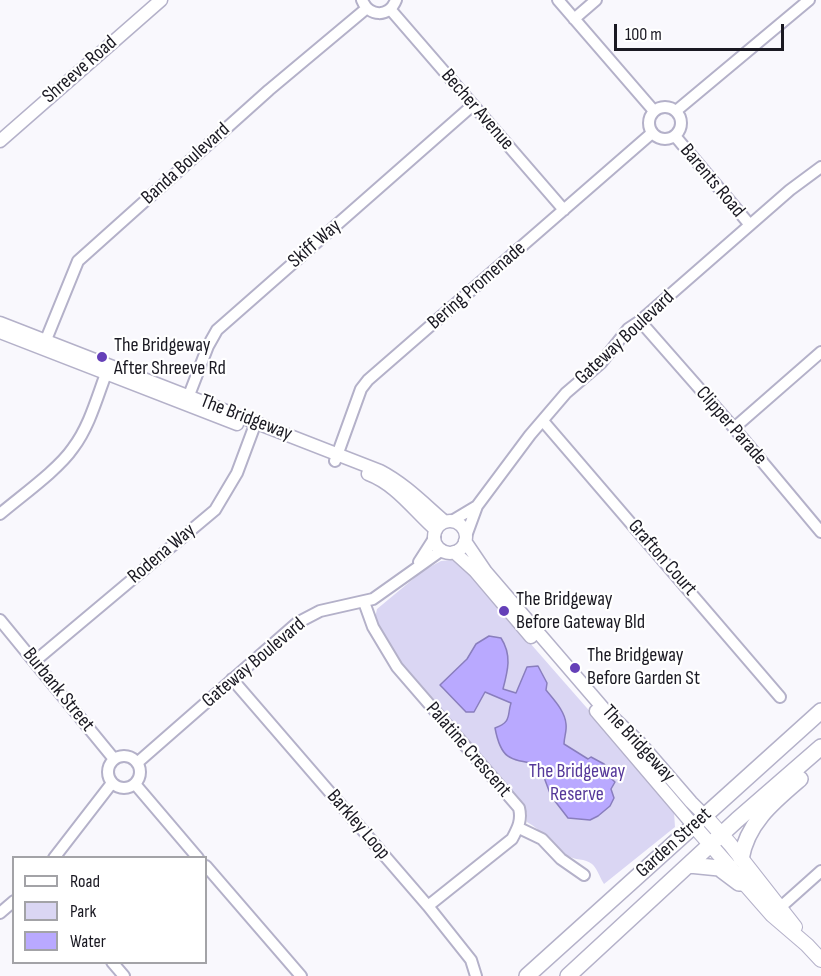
<!DOCTYPE html>
<style>
body{margin:0}
#map{position:relative;width:821px;height:976px;overflow:hidden;background:#f9f8fd;font-family:"Sofia Sans Condensed",sans-serif}
canvas{display:block}
.legend{position:absolute;left:12px;top:856px;width:195px;height:108px;box-sizing:border-box;background:#fff;border:2px solid #a3a3a7;margin:0;padding:8px 10px;list-style:none;font-size:18px;color:#1a1922}
.legend li{display:flex;align-items:center;gap:12px;height:30px}
.legend b{width:30px;border:2px solid #a3a3a7}
.scale{position:absolute;left:614px;top:24px;width:170px;height:27px;box-sizing:border-box;border:3px solid #1a1922;border-top:0;padding-left:8px;font-size:18px;line-height:21px;white-space:nowrap;color:#1a1922;-webkit-text-stroke:4px #fff;paint-order:stroke}
</style>
<div id="map">
<canvas width="821" height="976"></canvas>
<ul class="legend">
<li><b style="height:8px;background:#fff"></b>Road</li>
<li><b style="height:16px;background:#dad6f3"></b>Park</li>
<li><b style="height:16px;background:#b9a9ff"></b>Water</li>
</ul>
<div class="scale">100 m</div>
</div>
<script>
const g = document.querySelector('canvas').getContext('2d');
g.lineJoin = 'round';
function fill(path, color) { g.fillStyle = color; g.fill(path, 'evenodd'); }
function stroke(path, color, width, dash) { g.strokeStyle = color; g.lineWidth = width; g.lineCap = dash ? 'butt' : 'round'; g.setLineDash(dash || []); g.stroke(path); }
function label(font, color, halo, rows, align = 'center') {
  g.font = font + ' "Sofia Sans Condensed",sans-serif'; g.lineWidth = 4.5; g.setLineDash([]); g.textBaseline = 'middle'; g.strokeStyle = halo; g.fillStyle = color; for (const [text, x, y, turn = 0] of rows) {
    g.save(); g.translate(x, y); g.rotate((+turn || 0) * Math.PI / 180); g.textAlign = isNaN(turn) ? turn : align; if (halo) g.strokeText(text, 0, 0); g.fillText(text, 0, 0); g.restore();
  }
}
const green = new Path2D(`
 M 451,560 L 459,562 L 671,804 L 674,812 L 675,827 L 604,884 C 600,878 597,868 592,864 C 585,858 575,861 566,855 C 552,844 543,831 527,822 L 527,814 L 523,805 L 403,666 L 389,647 L 379,630 L 375,618 L 377,609 L 424,570 L 441,561 Z`);
const water = new Path2D(`
 M 489,636 L 501,638 C 512,655 508,670 503,689 L 516,693 L 527,667 L 538,666 L 547,683 L 546,690 C 554,700 565,711 566,724 C 567,731 564,737 564,744 L 588,759 L 591,757 L 604,764 L 608,770 L 607,775 L 615,782 L 611,789 L 614,798 L 610,806 L 598,816 L 590,820 L 568,818 L 551,796 L 539,764 C 510,760 501,760 495,728 C 512,722 507,715 511,703 L 485,692 L 474,712 L 466,712 L 440,685 L 467,659 L 476,644 Z`);
const minor = new Path2D(`
 M 362,0 C 369,17 389,18 396,0
 M 558,0 L 654,111
 M 390,9 L 564,210
 M 574,19 L 596,0
 M649 123a16 16 0 1 1 32 0a16 16 0 1 1-32 0Z
 M 676,111 L 809,0
 M 675,136 L 750,225
 M 640,321 L 734,428 L 821,532
 M 43,347 L 78,261 L 269,90 L 367,8
 M 186,403 L 208,346 L 217,330 L 473,105
 M 543,421 L 780,697
 M 734,428 L 821,352
 M 335,461 L 361,389 L 368,380 L 652,133
 M 0,514 C 21,496 58,470 73,448 C 91,424 98,393 109,366
 M 452,521 L 477,506
 M 466,536 L 477,506 L 530,435 L 566,393 L 601,363 L 628,329 L 640,321 L 790,190 L 821,167
 M 419,562 L 435,537
 M 364,602 L 373,627 L 397,667 L 519,808 C 522,820 518,828 512,839 L 428,906
 M 0,620 L 114,759
 M 35,661 L 215,510 L 237,473 L 256,422
 M 232,679 L 428,906 L 471,960 L 476,976
 M108 772a16 16 0 1 1 32 0a16 16 0 1 1-32 0Z
 M 137,763 L 297,623 L 320,611 L 373,599 L 442,550
 M 135,784 L 198,858
 M 519,828 L 542,839 L 561,859 L 584,875
 M 54,858 L 112,783
 M 206,866 L 301,976
 M 0,913 L 14,901
 M 774,913 L 821,871
 M 112,962 L 124,976`);
const tertiary = new Path2D(`
 M 0,141 L 161,0
 M 0,323 L 380,471 C 405,484 424,504 445,522
 M 0,332 L 237,424
 M 368,474 C 397,485 414,511 436,530
 M434 537a16 16 0 1 1 32 0a16 16 0 1 1-32 0Z
 M 465,541 L 486,572 L 603,708 L 640,743 L 691,802 L 706,817
 M 454,552 L 475,571 L 531,637
 M 596,711 L 694,826`);
const secondary = new Path2D(`
 M 706,817 L 730,844 L 795,927
 M 694,826 L 772,915 L 807,945 L 821,960`);
const primary = new Path2D(`
 M 741,859 C 747,823 773,802 800,779
 M 689,865 L 719,868 L 739,883 L 743,883
 M 527,976 L 821,711
 M 568,976 L 737,820 L 821,747`);
const markers = [
 [102,357,6,"#6540b8"],
 [504,611,6,"#6540b8"],
 [575,668,6,"#6540b8"]
];
const streetNames = [
 ["Shreeve Road",80,70,-41],
 ["Becher Avenue",477,110,49],
 ["Banda Boulevard",186,164,-42],
 ["Barents Road",712,181,50],
 ["Skiff Way",315,244,-41],
 ["Bering Promenade",477,286,-41],
 ["Gateway Boulevard",625,338,-43],
 ["The Bridgeway",246,418,21],
 ["Clipper Parade",731,426,49],
 ["Rodena Way",162,554,-40],
 ["Grafton Court",662,558,49],
 ["Gateway Boulevard",254,663,-40],
 ["Burbank Street",58,690,51],
 ["The Bridgeway",638,744,47],
 ["Palatine Crescent",468,750,49],
 ["Barkley Loop",358,825,49],
 ["Garden Street",674,843,-42]
];
const poiNames = [
 ["The Bridgeway",114,346],
 ["After Shreeve Rd",114,369],
 ["The Bridgeway",516,600],
 ["Before Gateway Bld",516,623],
 ["The Bridgeway",587,656],
 ["Before Garden St",587,679]
];
const parkNames = [
 ["The Bridgeway",577,772],
 ["Reserve",577,795]
];
fill(green, '#dad6f3');
fill(water, '#b9a9ff');
stroke(water, '#897ebd', 1.5);
stroke(minor, '#b4b1c9', 14);
stroke(tertiary, '#b4b1c9', 15);
stroke(secondary, '#b4b1c9', 16);
stroke(primary, '#b4b1c9', 18);
stroke(minor, '#fff', 10);
stroke(tertiary, '#fff', 12);
stroke(secondary, '#fff', 14);
stroke(primary, '#fff', 15);
for (const [x, y, r, color] of markers) { const dot = new Path2D(); dot.arc(x, y, r, 0, 2 * Math.PI); g.fillStyle = color; g.fill(dot); stroke(dot, '#fff', 2); }
label('20px', '#1a1922', '#fff', streetNames);
label('20px', '#1a1922', '#fff', poiNames, 'left');
label('20px', '#55389a', '#fff', parkNames);
</script>
